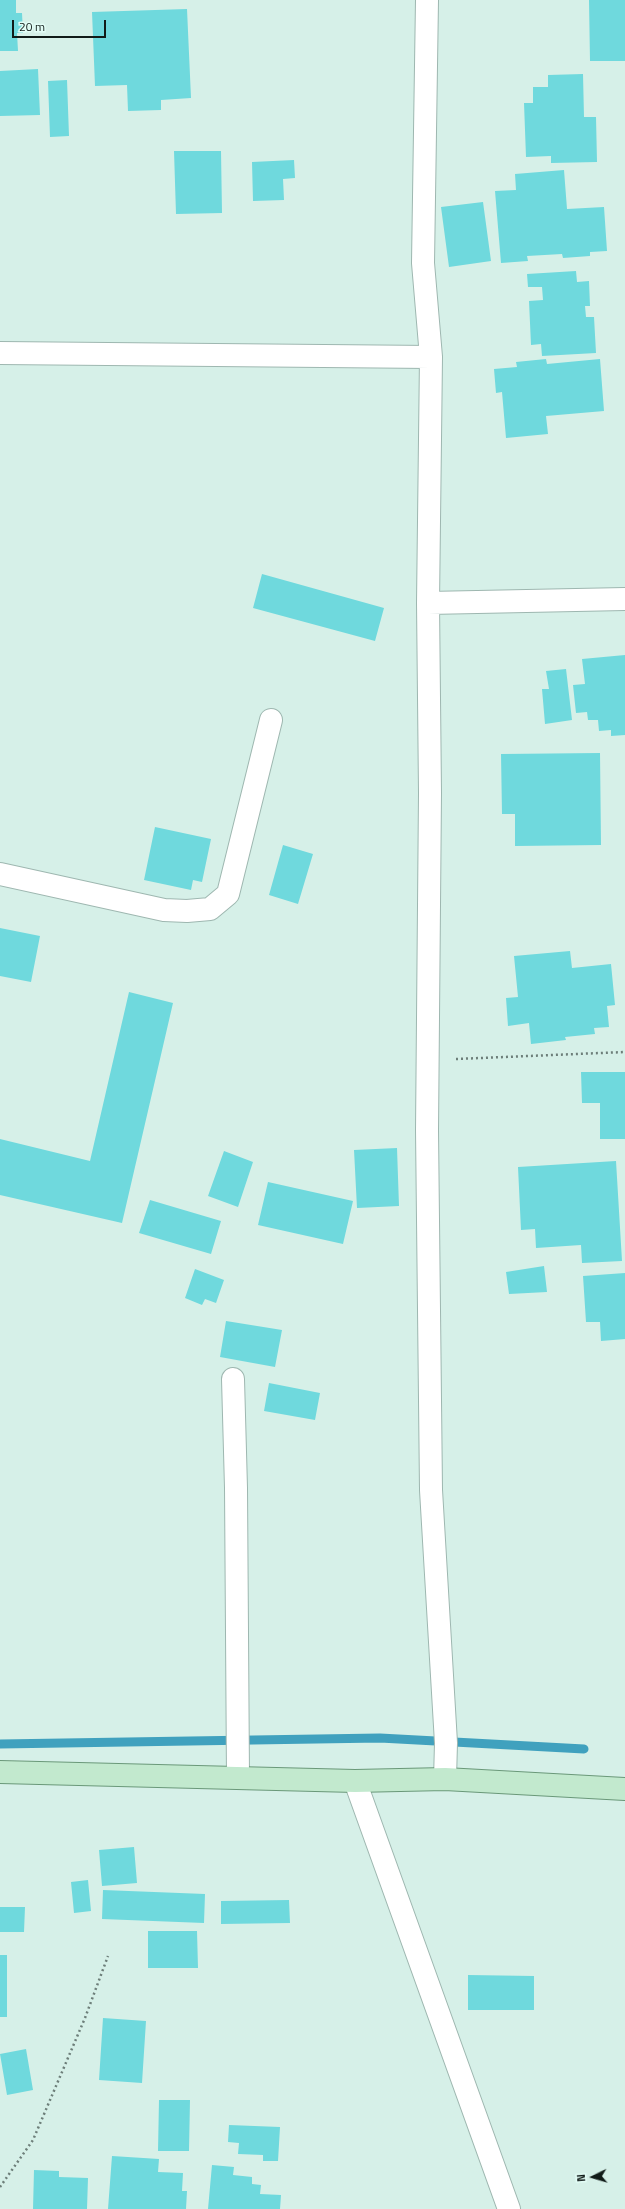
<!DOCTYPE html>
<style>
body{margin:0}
#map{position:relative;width:625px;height:2209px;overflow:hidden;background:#d6f0e8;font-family:"Titillium Web",sans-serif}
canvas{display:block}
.north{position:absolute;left:573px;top:2157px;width:40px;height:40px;-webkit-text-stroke:3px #e3fdf6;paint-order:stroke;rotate:265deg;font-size:11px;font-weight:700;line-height:16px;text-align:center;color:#111b18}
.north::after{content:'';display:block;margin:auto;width:14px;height:18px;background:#111b18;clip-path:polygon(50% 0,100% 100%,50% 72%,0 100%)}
.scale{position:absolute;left:12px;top:20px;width:94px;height:18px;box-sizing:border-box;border:2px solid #111b18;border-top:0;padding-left:5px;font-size:12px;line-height:14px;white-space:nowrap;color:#111b18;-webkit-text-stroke:3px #e3fdf6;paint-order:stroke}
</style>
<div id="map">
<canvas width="625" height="2209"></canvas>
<div class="north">N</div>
<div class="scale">20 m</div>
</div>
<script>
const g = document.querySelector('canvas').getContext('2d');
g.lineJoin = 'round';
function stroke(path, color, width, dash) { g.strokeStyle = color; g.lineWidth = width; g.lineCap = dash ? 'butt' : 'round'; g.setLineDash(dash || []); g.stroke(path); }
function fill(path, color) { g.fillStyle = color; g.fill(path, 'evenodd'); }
const stream = new Path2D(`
 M 0,1744 L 380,1738 L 584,1749`);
const building = new Path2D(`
 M 0,0 L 16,0 L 16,13 L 22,13 L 23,33 L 17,33 L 18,51 L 0,51 Z
 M 589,0 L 625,0 L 625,61 L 590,61 Z
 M 187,9 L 191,98 L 161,100 L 161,110 L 128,111 L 127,85 L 95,86 L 92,12 Z
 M 38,69 L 40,115 L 0,116 L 0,71 Z
 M 583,74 L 584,117 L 596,117 L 597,162 L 551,163 L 551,156 L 526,157 L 524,103 L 533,103 L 533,87 L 548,87 L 548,75 Z
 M 67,80 L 69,136 L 50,137 L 48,81 Z
 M 174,151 L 221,151 L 222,213 L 176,214 Z
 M 294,160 L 295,178 L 283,179 L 284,200 L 253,201 L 252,162 Z
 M 564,170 L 567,209 L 604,207 L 607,251 L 590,252 L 590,256 L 563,258 L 562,254 L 527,256 L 528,261 L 501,263 L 495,191 L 516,190 L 515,174 Z
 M 483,202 L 491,261 L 449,267 L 441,207 Z
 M 576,271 L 577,282 L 589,281 L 590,306 L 585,306 L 586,317 L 594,317 L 596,353 L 542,356 L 541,344 L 531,345 L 529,301 L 543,300 L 542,287 L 528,287 L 527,274 Z
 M 546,359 L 547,364 L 600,359 L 604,411 L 546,416 L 548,434 L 506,438 L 502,392 L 496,393 L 494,369 L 517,367 L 516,362 Z
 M 262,574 L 384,608 L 375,641 L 253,608 Z
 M 625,655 L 625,735 L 611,736 L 611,730 L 599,731 L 598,720 L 588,720 L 587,712 L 576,713 L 573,685 L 585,684 L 582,659 Z
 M 566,669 L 572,720 L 545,724 L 542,689 L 549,689 L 546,671 Z
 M 600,753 L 601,845 L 515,846 L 515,814 L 502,814 L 501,754 Z
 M 155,827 L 211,839 L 202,882 L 193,880 L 191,890 L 144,880 Z
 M 283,845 L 313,854 L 298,904 L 269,895 Z
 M 0,928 L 40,936 L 31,982 L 0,976 Z
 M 570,951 L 572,968 L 611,964 L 615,1005 L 607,1006 L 609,1027 L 594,1028 L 595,1034 L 565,1037 L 566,1040 L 531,1044 L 529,1023 L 508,1026 L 506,998 L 518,997 L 514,956 Z
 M 129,992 L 173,1003 L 122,1223 L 0,1195 L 0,1139 L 90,1161 Z
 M 581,1072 L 625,1072 L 625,1139 L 600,1139 L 600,1103 L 582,1103 Z
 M 397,1148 L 399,1206 L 357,1208 L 354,1150 Z
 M 224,1151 L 253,1162 L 238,1207 L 208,1196 Z
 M 616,1161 L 622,1261 L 582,1263 L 581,1245 L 536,1248 L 535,1229 L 521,1230 L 518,1167 Z
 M 268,1182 L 353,1201 L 343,1244 L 258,1225 Z
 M 150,1200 L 221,1221 L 211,1254 L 139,1233 Z
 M 544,1266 L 547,1292 L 509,1294 L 506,1272 Z
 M 195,1269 L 224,1280 L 216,1303 L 205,1299 L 202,1305 L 185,1298 Z
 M 625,1273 L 625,1339 L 601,1341 L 600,1322 L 586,1322 L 583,1276 Z
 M 226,1321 L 282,1330 L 275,1367 L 220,1357 Z
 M 269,1383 L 320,1393 L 315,1420 L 264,1411 Z
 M 134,1847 L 137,1883 L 102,1886 L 99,1850 Z
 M 88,1880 L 91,1911 L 74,1913 L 71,1882 Z
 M 103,1890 L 205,1894 L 204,1923 L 102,1919 Z
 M 289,1900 L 290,1923 L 221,1924 L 221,1901 Z
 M 0,1907 L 25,1907 L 24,1932 L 0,1932 Z
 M 148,1931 L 197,1931 L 198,1968 L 148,1968 Z
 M 0,1955 L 7,1955 L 7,2017 L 0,2017 Z
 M 468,1975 L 534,1976 L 534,2010 L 468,2010 Z
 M 103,2018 L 146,2021 L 142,2083 L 99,2080 Z
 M 26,2049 L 33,2090 L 7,2095 L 0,2054 Z
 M 159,2100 L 190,2100 L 189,2151 L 158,2151 Z
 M 229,2125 L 280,2127 L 278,2161 L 263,2161 L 263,2155 L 238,2154 L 239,2143 L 228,2142 Z
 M 112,2156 L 159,2159 L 158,2172 L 183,2173 L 182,2191 L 187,2191 L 186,2209 L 108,2209 Z
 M 212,2165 L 234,2167 L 233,2175 L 252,2177 L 252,2184 L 261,2185 L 260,2194 L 281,2195 L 280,2209 L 208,2209 Z
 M 34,2170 L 59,2171 L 59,2177 L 88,2178 L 87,2209 L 33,2209 Z`);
const path = new Path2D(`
 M 456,1059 L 625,1052
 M 0,2187 L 33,2140 L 85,2018 L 108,1956`);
const minor = new Path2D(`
 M 427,0 L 423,263 L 431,357 L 428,603 L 430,793 L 427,1130 L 431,1490 L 446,1743 L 445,1779
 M 0,353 L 431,357
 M 428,603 L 625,599
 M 0,874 L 164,910 L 187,911 L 210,909 L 228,894 L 271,720
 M 233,1379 L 236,1488 L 238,1777
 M 355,1781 L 509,2209`);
const major = new Path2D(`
 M 0,1772 L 355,1781 L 445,1779 L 625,1789`);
stroke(stream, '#40a1be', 9);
fill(building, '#6fd9dd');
stroke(minor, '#9eb7b0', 24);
stroke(major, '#6a9879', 24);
stroke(path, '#6d7e79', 2.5, [2, 3]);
stroke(minor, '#fff', 22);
stroke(major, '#c2e9ce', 22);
</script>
